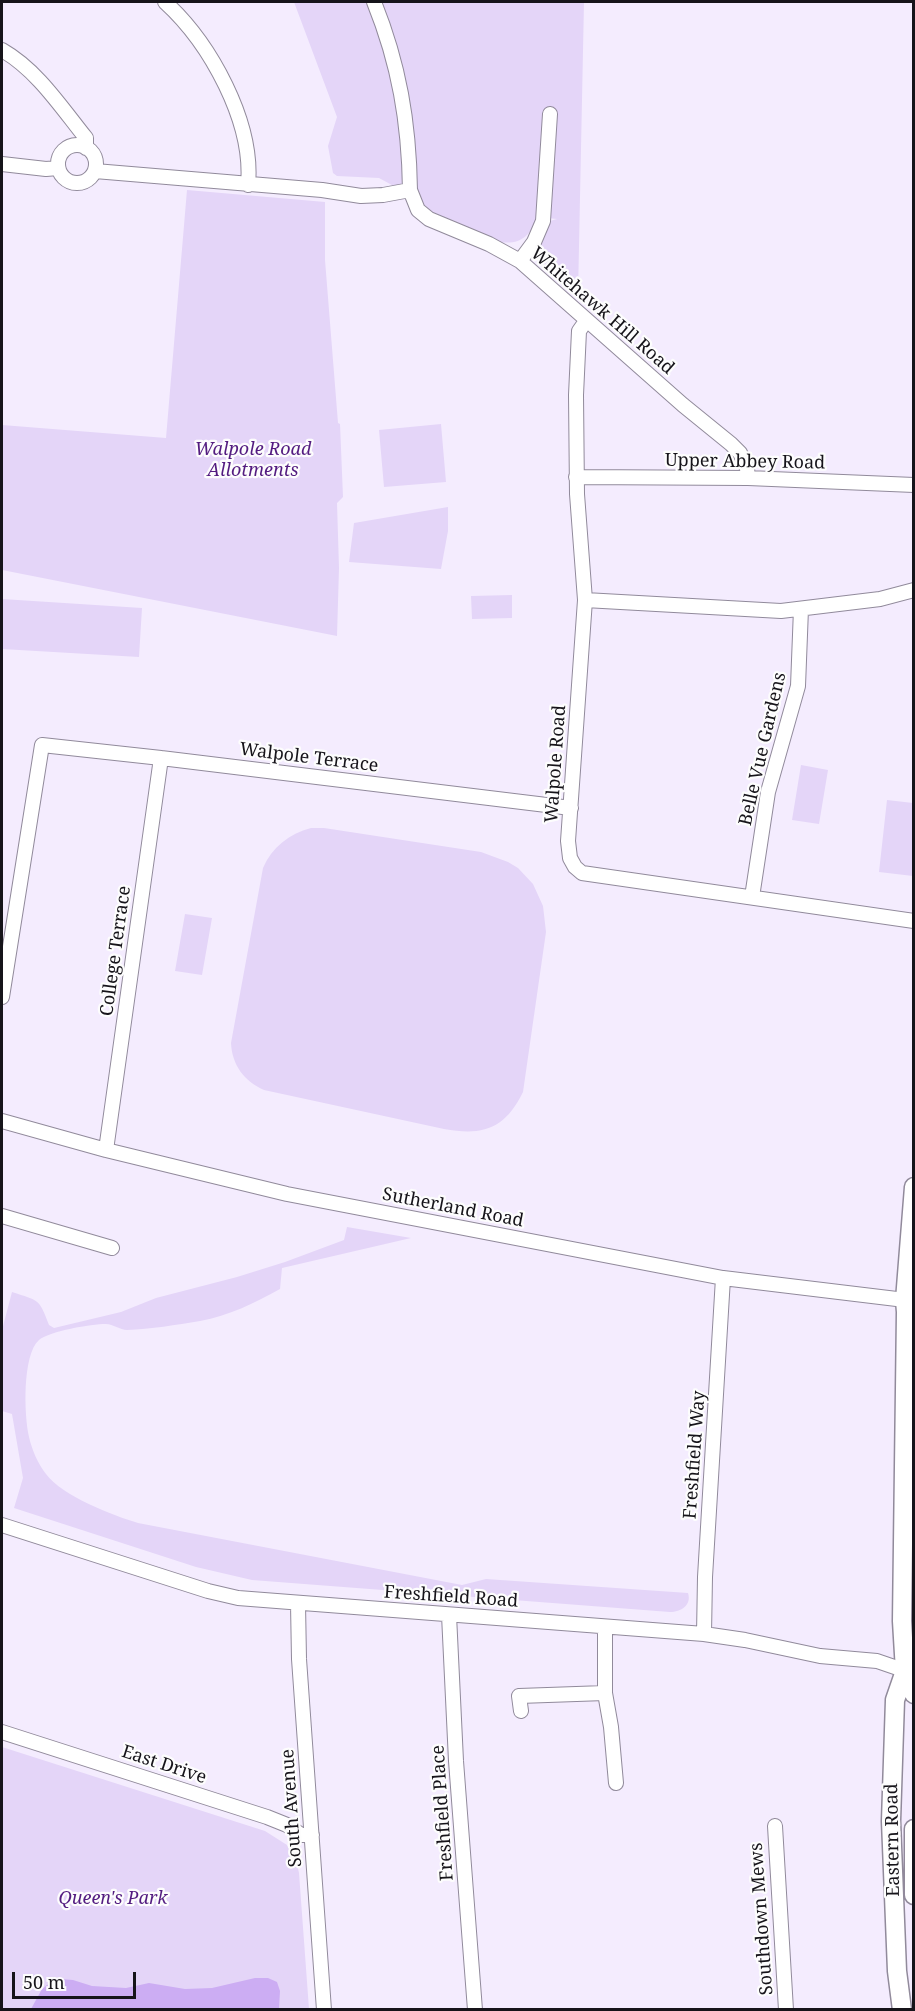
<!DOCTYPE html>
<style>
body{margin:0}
#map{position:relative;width:915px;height:2011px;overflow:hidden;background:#f4ecfe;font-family:"Noto Serif",serif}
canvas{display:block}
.frame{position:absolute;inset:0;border:3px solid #16141a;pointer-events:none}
.scale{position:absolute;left:12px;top:1972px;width:124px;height:27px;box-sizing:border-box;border:3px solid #16141a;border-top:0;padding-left:8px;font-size:18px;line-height:21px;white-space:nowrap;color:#16141a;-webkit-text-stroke:4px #fdfdfd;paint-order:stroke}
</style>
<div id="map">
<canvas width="915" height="2011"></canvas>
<div class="frame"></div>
<div class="scale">50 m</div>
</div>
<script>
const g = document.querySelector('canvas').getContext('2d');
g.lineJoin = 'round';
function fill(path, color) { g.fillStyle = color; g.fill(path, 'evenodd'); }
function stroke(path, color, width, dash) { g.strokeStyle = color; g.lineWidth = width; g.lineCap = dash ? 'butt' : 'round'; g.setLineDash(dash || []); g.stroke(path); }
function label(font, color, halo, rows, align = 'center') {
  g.font = font + ' "Noto Serif",serif'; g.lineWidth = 4.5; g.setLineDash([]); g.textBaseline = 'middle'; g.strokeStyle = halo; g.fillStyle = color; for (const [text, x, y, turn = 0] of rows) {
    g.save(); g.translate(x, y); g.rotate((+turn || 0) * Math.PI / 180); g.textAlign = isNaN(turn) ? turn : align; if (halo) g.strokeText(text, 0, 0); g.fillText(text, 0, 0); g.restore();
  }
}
const green = new Path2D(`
 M 294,2 L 584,2 L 578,295 L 536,259 L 550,221 L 557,219 L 537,217 C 531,236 520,245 500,242 L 430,211 L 414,197 L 379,178 L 337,176 L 333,173 L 328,146 L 337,117 Z
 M 187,190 L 325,202 L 325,260 L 338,423 L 340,424 L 343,497 L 337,503 L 339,568 L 337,636 L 2,570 L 2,425 L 166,438 Z
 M 441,424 L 446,482 L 384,487 L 379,430 Z
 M 448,507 L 448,531 L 441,569 L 349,562 L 354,523 Z
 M 512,595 L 512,618 L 472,619 L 471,596 Z
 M 2,599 L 142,608 L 139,657 L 2,649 Z
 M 801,765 L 828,770 L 819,824 L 792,820 Z
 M 887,800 L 913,803 L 913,876 L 879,872 Z
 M 311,828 L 324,828 L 481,852 L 508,862 L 518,868 L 533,884 L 543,906 L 546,932 L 523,1092 C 505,1129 483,1136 444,1129 L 264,1090 C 244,1081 232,1065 231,1043 L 263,868 C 272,847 289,834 311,828 Z
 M 185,914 L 212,918 L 202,975 L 175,971 Z
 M 347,1227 L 411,1238 L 282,1268 L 280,1289 C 254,1303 229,1316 200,1321 C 176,1325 151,1329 127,1330 C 120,1330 113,1324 106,1324 C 91,1324 50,1331 39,1340 C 22,1355 24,1416 29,1437 C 32,1450 38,1464 46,1474 C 62,1496 112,1515 138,1523 L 462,1585 L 486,1579 L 688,1593 C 692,1605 681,1612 670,1612 L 252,1580 L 196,1567 L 14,1508 L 23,1478 L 12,1414 L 2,1411 L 2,1330 L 12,1292 C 39,1301 39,1298 49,1325 L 54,1328 L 121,1312 L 156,1298 L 237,1277 L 285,1262 L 344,1240 Z
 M 2,1747 L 265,1831 L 287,1845 L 296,1860 L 299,1873 L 309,2009 L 2,2009 Z`);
const water = new Path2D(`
 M 255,1978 L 268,1978 L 277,1982 L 280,1991 L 279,2009 L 31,2009 L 42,1989 L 47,1985 L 61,1979 L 73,1980 L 92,1986 L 126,1988 L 149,1983 L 185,1989 L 212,1988 Z`);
const minor = new Path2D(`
 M 165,2 C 210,43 254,122 248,185
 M 374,2 C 399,64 409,122 410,190
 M 2,50 C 37,70 61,107 86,138 L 86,148
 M58 164a19 19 0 1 1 38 0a19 19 0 1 1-38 0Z
 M 2,164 L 46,169 L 58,168
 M 95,171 L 322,190 L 361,196 L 383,195 L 410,190 L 418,210 L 429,219 L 489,244 L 520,261 L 683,405 L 731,444 L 740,453 L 747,468 L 748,478
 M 520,261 L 534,242 L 543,221 L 550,114
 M 586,321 L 579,331 L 576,395 L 577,494 L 585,600 L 568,841 L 570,858 L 575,867 L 582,873 L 914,921
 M 576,477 L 748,478 L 914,485
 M 585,600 L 781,611 L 880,599 L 914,590
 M 752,897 L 768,792 L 798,686 L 801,609
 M 2,997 L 42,745 L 161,758 L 571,808
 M 2,1121 L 106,1150 L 287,1194 L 723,1278 L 905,1300
 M 106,1150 L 161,758
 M 2,1216 L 112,1248
 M 2,1525 L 208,1591 L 238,1598 L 704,1634 L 745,1640 L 820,1656 L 877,1661 L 912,1673
 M 298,1604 L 299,1659 L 324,2010
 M 449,1615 L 456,1761 L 475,2010
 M 605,1627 L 605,1693 L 611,1727 L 616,1783
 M 704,1634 L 705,1577 L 723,1278
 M 521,1711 L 519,1696 L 605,1693
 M 2,1732 L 267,1817 L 287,1825 L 301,1835 L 312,1835
 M 775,1826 L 786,2010`);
const tertiary = new Path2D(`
 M 914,1187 L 905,1300 L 906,1312 L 902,1621 L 905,1671 L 914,1694
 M 914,1829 L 914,1895
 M 902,2010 L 897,1971 L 891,1821 L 895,1700 L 905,1671`);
const streetNames = [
 ["Whitehawk Hill Road",602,311,41],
 ["Upper Abbey Road",745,462,1],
 ["Belle Vue Gardens",763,749,-77],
 ["Walpole Terrace",309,758,7],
 ["Walpole Road",556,764,-86],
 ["College Terrace",116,951,-82],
 ["Sutherland Road",453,1208,11],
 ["Freshfield Way",695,1455,-86],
 ["Freshfield Road",451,1597,4],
 ["East Drive",164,1765,18],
 ["South Avenue",292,1808,-94],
 ["Freshfield Place",443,1813,-94],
 ["Eastern Road",893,1840,-91],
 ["Southdown Mews",762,1919,-94]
];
const parkNames = [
 ["Walpole Road",253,450],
 ["Allotments",253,471],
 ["Queen's Park",113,1899]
];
fill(green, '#e4d5f8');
fill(water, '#ccadf3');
stroke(minor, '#918a9b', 16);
stroke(tertiary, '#918a9b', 21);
stroke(minor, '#fff', 14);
stroke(tertiary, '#fff', 18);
label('18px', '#16141a', '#fdfdfd', streetNames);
label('italic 18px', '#531c80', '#fdfdfd', parkNames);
</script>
